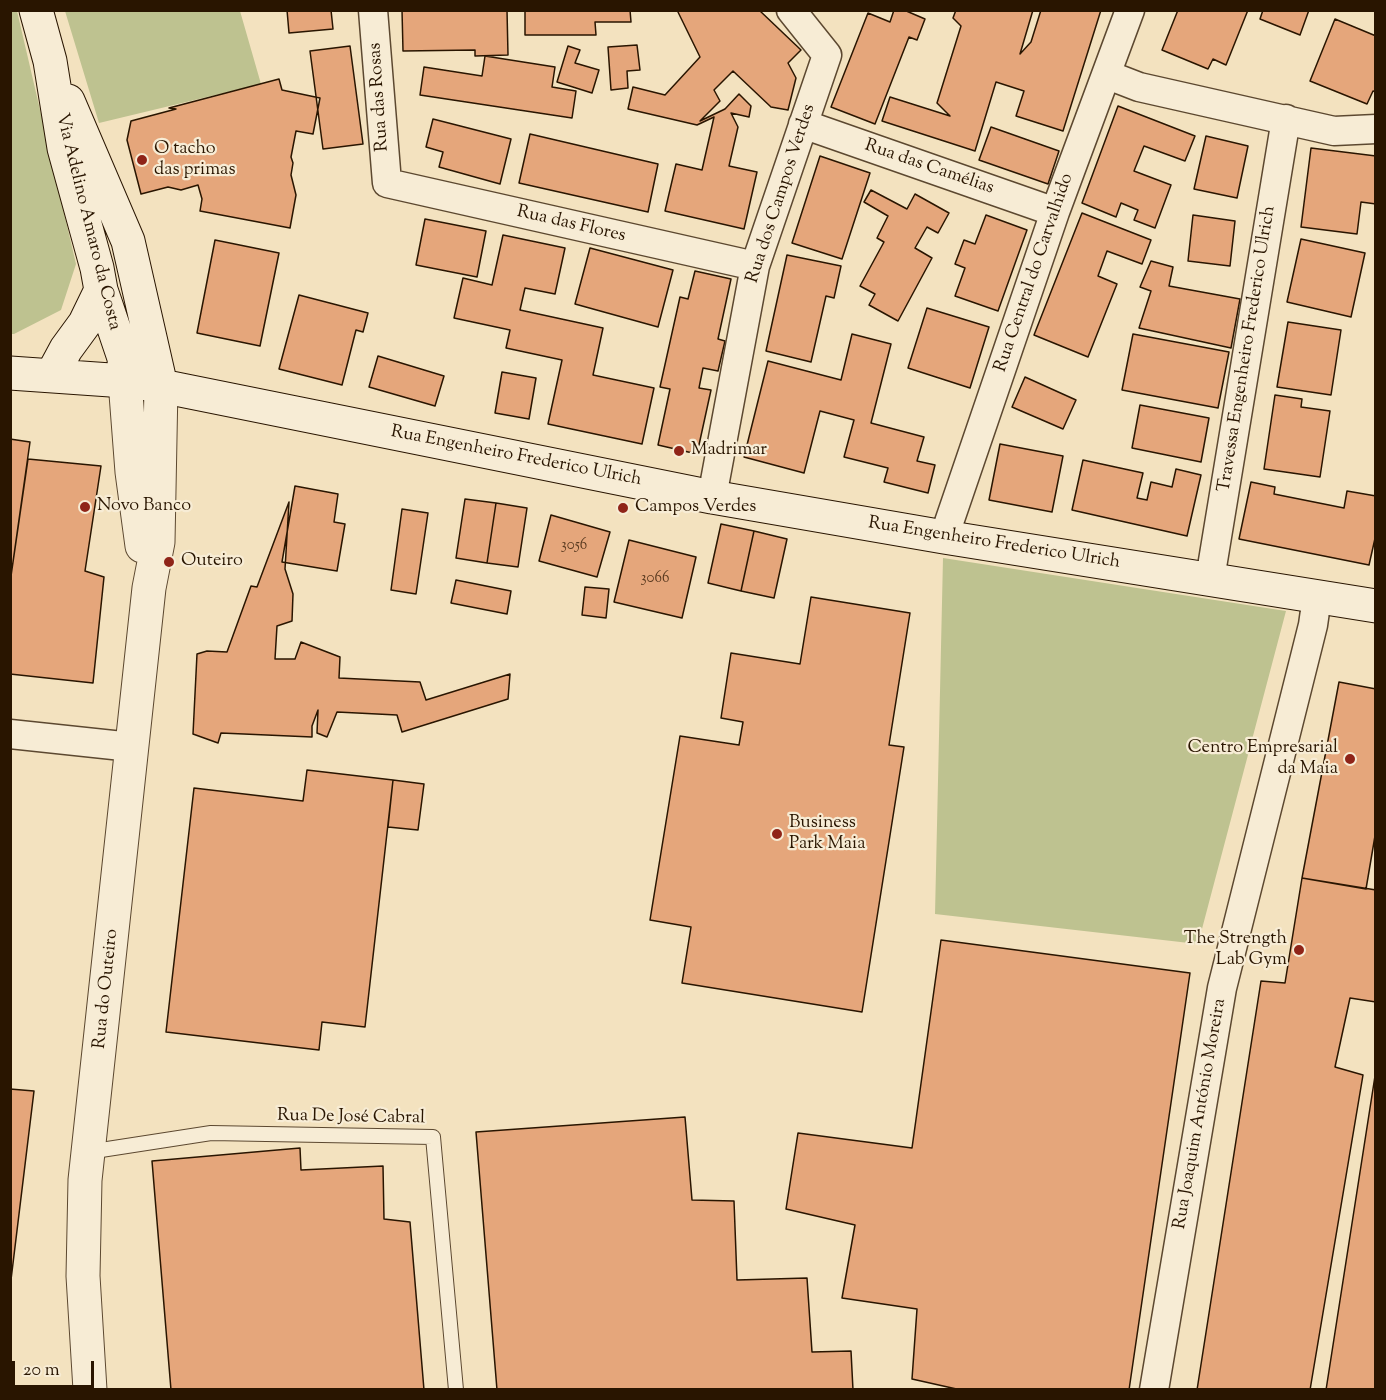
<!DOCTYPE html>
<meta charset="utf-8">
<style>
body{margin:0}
#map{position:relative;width:1386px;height:1400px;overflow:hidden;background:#f3e2bf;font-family:"Sorts Mill Goudy",serif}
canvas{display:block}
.frame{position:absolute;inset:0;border:12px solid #291500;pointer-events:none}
.scale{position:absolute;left:12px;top:1361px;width:82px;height:27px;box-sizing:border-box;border:3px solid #291500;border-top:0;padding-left:8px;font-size:18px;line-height:21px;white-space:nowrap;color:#291500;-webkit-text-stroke:4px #f7ecd5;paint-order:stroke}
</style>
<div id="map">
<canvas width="1386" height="1400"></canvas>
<div class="frame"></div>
<div class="scale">20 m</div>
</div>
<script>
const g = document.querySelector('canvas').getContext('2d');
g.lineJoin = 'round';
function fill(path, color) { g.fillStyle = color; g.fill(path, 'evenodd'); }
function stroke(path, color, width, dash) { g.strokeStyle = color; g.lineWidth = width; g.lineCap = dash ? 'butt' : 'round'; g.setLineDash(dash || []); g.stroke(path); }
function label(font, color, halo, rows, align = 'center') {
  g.font = font + ' "Sorts Mill Goudy",serif'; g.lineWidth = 4.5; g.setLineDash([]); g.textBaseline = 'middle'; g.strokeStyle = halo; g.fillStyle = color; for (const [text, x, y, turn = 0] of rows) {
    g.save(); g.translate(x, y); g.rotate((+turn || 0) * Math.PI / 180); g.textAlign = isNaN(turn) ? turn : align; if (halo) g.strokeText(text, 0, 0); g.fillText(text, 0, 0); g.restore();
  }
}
const green = new Path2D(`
 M 10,11 L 17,11 L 76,264 L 61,310 L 14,334 L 10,334 Z
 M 65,11 L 240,11 L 261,84 L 99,123 Z
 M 943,558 L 1286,611 L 1198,944 L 935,914 Z`);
const building = new Path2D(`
 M 287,10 L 331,10 L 333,29 L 289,33 Z
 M 402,10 L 507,10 L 508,55 L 475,56 L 475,50 L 403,51 Z
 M 525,10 L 630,10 L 631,22 L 595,22 L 596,35 L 525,35 Z
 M 677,10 L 759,10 L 801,50 L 788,63 L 796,78 L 788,110 L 771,107 L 733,71 L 714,90 L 720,101 L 700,121 L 725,109 L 739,94 L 751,106 L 749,117 L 731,113 L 738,127 L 729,166 L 757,172 L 744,229 L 665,211 L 676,164 L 702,170 L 714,117 L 697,125 L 628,109 L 633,87 L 665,95 L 700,57 Z
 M 894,10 L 904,10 L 925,19 L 917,40 L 909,37 L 875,124 L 831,107 L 868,13 L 890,22 Z
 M 956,10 L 1033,10 L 1020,54 L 1031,42 L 1041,10 L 1101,10 L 1063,131 L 1016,116 L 1024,91 L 996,82 L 975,151 L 882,121 L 890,97 L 950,116 L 937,103 L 961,26 L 953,18 Z
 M 1178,10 L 1248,10 L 1226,65 L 1213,59 L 1208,69 L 1162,50 Z
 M 1263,10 L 1309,10 L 1300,35 L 1260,19 Z
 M 1335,19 L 1376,36 L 1376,92 L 1373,91 L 1367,104 L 1310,81 Z
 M 637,45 L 640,70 L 627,71 L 628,88 L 611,90 L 608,47 Z
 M 350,46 L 363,144 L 323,149 L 310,51 Z
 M 568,46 L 580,50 L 575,63 L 599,70 L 592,93 L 557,82 Z
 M 485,56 L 555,67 L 552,87 L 576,91 L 572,118 L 420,95 L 424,67 L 482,76 Z
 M 279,79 L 282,90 L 320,98 L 313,134 L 296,131 L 291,157 L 293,163 L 291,175 L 296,195 L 290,228 L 200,211 L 202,199 L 198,185 L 181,190 L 168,187 L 141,194 L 127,140 L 131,121 L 176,109 L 169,108 Z
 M 1118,106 L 1195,136 L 1185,161 L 1144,146 L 1134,171 L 1171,185 L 1155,228 L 1134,220 L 1138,210 L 1121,203 L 1116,217 L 1082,203 Z
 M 433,119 L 511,139 L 500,184 L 439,167 L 443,152 L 426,147 Z
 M 991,127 L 1059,151 L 1048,184 L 979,160 Z
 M 530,134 L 658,164 L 648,212 L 519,183 Z
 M 1206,136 L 1248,146 L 1237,198 L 1194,189 Z
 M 1311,148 L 1376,156 L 1376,204 L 1361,202 L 1357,234 L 1301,227 Z
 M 820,156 L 870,173 L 842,259 L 792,243 Z
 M 871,190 L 907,209 L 915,194 L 949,213 L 938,233 L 927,227 L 915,248 L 932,258 L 898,321 L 869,305 L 875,294 L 860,286 L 884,242 L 877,238 L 888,216 L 864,202 Z
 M 1082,213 L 1151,240 L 1142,264 L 1107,251 L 1098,276 L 1117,284 L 1088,357 L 1034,335 Z
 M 986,215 L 1027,230 L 998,311 L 955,296 L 965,268 L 955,264 L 964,240 L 975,244 Z
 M 1193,215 L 1235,221 L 1230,266 L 1188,261 Z
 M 425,219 L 486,231 L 477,277 L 416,265 Z
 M 503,235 L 565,248 L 555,294 L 525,288 L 520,310 L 603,328 L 593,375 L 654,388 L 642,444 L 548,424 L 562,360 L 506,348 L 510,330 L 454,318 L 463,278 L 492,285 Z
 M 1301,239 L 1365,253 L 1351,317 L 1287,302 Z
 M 215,240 L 279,253 L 260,346 L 197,333 Z
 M 590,248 L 673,270 L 658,327 L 575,304 Z
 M 787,255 L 841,266 L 834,298 L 826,296 L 811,362 L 766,351 Z
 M 1151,261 L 1173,267 L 1169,286 L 1240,299 L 1231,348 L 1139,328 L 1151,291 L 1140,287 Z
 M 695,271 L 731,279 L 718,339 L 725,341 L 718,371 L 703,368 L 699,388 L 711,390 L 697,454 L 658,445 L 670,389 L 660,387 L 680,297 L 688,299 Z
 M 299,295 L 368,313 L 363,332 L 356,330 L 342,385 L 279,369 Z
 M 927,308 L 989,327 L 970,388 L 908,368 Z
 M 1288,322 L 1341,330 L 1331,395 L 1277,387 Z
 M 852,334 L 891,344 L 871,423 L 924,437 L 917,461 L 935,465 L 928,493 L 884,482 L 888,468 L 844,457 L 854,420 L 820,411 L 804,473 L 744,457 L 768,361 L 841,380 Z
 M 1133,334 L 1229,352 L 1218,408 L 1122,390 Z
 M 378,356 L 444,376 L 435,406 L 369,387 Z
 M 502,372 L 536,378 L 529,419 L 495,413 Z
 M 1025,377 L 1076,400 L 1063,429 L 1012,407 Z
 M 1275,395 L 1302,399 L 1301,407 L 1330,411 L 1320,477 L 1264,469 Z
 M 1140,405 L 1209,418 L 1201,462 L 1132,448 Z
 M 10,439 L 30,442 L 10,583 Z
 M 1000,444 L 1063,456 L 1052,512 L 989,500 Z
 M 28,459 L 101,466 L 85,571 L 104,577 L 93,683 L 10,674 L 10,583 Z
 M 1083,460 L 1143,473 L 1137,498 L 1147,500 L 1151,482 L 1172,487 L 1176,469 L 1201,475 L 1187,536 L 1072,510 Z
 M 1251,482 L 1275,487 L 1274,494 L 1344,508 L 1347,491 L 1376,496 L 1376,534 L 1369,565 L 1239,539 Z
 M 295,486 L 338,494 L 334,522 L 345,524 L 337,571 L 282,562 Z
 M 465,499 L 496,503 L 487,563 L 456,558 Z
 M 289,502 L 285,569 L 293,594 L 292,621 L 277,626 L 275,659 L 295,659 L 301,642 L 340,657 L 339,678 L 420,682 L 426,700 L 510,674 L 508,699 L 402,732 L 397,715 L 337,712 L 327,737 L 317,733 L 318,710 L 312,726 L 312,737 L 221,733 L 218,743 L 193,734 L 197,654 L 207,651 L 227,652 L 251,586 L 257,587 Z
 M 496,503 L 527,508 L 518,567 L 487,563 Z
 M 402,509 L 428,513 L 416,594 L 391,590 Z
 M 551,515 L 610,532 L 597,577 L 539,561 Z
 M 721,524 L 754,531 L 741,591 L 708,583 Z
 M 754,531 L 787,539 L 774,598 L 741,591 Z
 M 629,540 L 696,557 L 682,618 L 614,602 Z
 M 456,580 L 511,591 L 507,614 L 451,603 Z
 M 585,587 L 609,589 L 606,618 L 582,615 Z
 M 811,597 L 910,613 L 889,745 L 904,747 L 862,1012 L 682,983 L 691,927 L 650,920 L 680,736 L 739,745 L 743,722 L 721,718 L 731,653 L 800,664 Z
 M 1339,682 L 1376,689 L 1376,830 L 1366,889 L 1302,878 Z
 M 307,770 L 393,780 L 365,1027 L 322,1022 L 319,1050 L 166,1032 L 194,788 L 303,801 Z
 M 393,780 L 424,784 L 418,830 L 388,827 Z
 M 1302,878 L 1376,890 L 1376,1002 L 1350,998 L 1335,1067 L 1363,1075 L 1310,1390 L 1197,1390 L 1261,981 L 1285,983 Z
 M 941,940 L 1190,973 L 1129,1390 L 961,1390 L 912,1379 L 917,1309 L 842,1298 L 855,1225 L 786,1209 L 798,1133 L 912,1148 Z
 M 1375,1076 L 1376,1390 L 1326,1390 Z
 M 10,1089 L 34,1091 L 10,1288 Z
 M 685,1117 L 692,1200 L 734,1201 L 737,1280 L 807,1278 L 812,1352 L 851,1351 L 853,1390 L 497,1390 L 476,1132 Z
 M 300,1148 L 301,1170 L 383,1166 L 384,1219 L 410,1222 L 424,1390 L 171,1390 L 152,1161 Z`);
const service = new Path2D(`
 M 88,1152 L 211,1133 L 433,1137 L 456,1390`);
const minor = new Path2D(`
 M 373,10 L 387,183 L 755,266
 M 1108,75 L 1139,87 L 1334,131 L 1376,129
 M 803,124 L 1055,212
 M 712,497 L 755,266 L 827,55 L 791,10
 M 944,537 L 1055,212 L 1130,10
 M 1210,579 L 1286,119
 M 10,734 L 132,747
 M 1154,1390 L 1222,988 L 1313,625 L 1317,597`);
const tertiary = new Path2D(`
 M 125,381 L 132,472 L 142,546
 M 90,1390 L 83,1276 L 85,1180 L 149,588 L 158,542 L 161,386`);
const secondary = new Path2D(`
 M 36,10 L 50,61 L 64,148 L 97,268 L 101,290 L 124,358 L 125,381
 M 68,101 L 128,241 L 161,386
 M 10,373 L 125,381 L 161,386 L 712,497 L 944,537 L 1376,606
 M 52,375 L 66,349 L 85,323 L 101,290`);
const markers = [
 [142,160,6,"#8f2418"],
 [679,451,6,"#8f2418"],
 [85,507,6,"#8f2418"],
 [623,508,6,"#8f2418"],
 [169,562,6,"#8f2418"],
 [1350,759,6,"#8f2418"],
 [777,834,6,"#8f2418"],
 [1299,950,6,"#8f2418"]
];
const numberNames = [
 ["3056",574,546],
 ["3066",655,579]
];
const streetNames = [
 ["Rua das Rosas",380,97,-94],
 ["Rua das Camélias",929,168,19],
 ["Rua dos Campos Verdes",782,194,-72],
 ["Via Adelino Amaro da Costa",87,222,76],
 ["Rua das Flores",571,225,13],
 ["Rua Central do Carvalhido",1035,273,-71],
 ["Travessa Engenheiro Frederico Ulrich",1248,349,-81],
 ["Rua Engenheiro Frederico Ulrich",516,457,11],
 ["Rua Engenheiro Frederico Ulrich",994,544,9],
 ["Rua do Outeiro",107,989,-84],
 ["Rua Joaquim António Moreira",1201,1114,-80],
 ["Rua De José Cabral",351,1118,1]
];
const poiNames = [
 ["O tacho",154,150],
 ["das primas",154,171],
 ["Madrimar",691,451],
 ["Novo Banco",97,507],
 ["Campos Verdes",635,508],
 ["Outeiro",181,562],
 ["Centro Empresarial",1338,749,"right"],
 ["da Maia",1338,770,"right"],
 ["Business",789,824],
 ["Park Maia",789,845],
 ["The Strength",1287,940,"right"],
 ["Lab Gym",1287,961,"right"]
];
fill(green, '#bec290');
fill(building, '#e5a67b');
stroke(building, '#291500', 1.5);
stroke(service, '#5c4830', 16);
stroke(minor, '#5c4830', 31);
stroke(tertiary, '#5c4830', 35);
stroke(secondary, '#291500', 35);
stroke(service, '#f7ecd5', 14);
stroke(minor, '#f7ecd5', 28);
stroke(tertiary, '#f7ecd5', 33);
stroke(secondary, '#f7ecd5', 33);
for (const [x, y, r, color] of markers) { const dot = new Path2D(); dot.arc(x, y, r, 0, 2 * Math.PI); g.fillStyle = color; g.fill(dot); stroke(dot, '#f7ecd5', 2); }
label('15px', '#58391f', null, numberNames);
label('18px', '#291500', '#f7ecd5', streetNames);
label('18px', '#291500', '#f7ecd5', poiNames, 'left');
</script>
